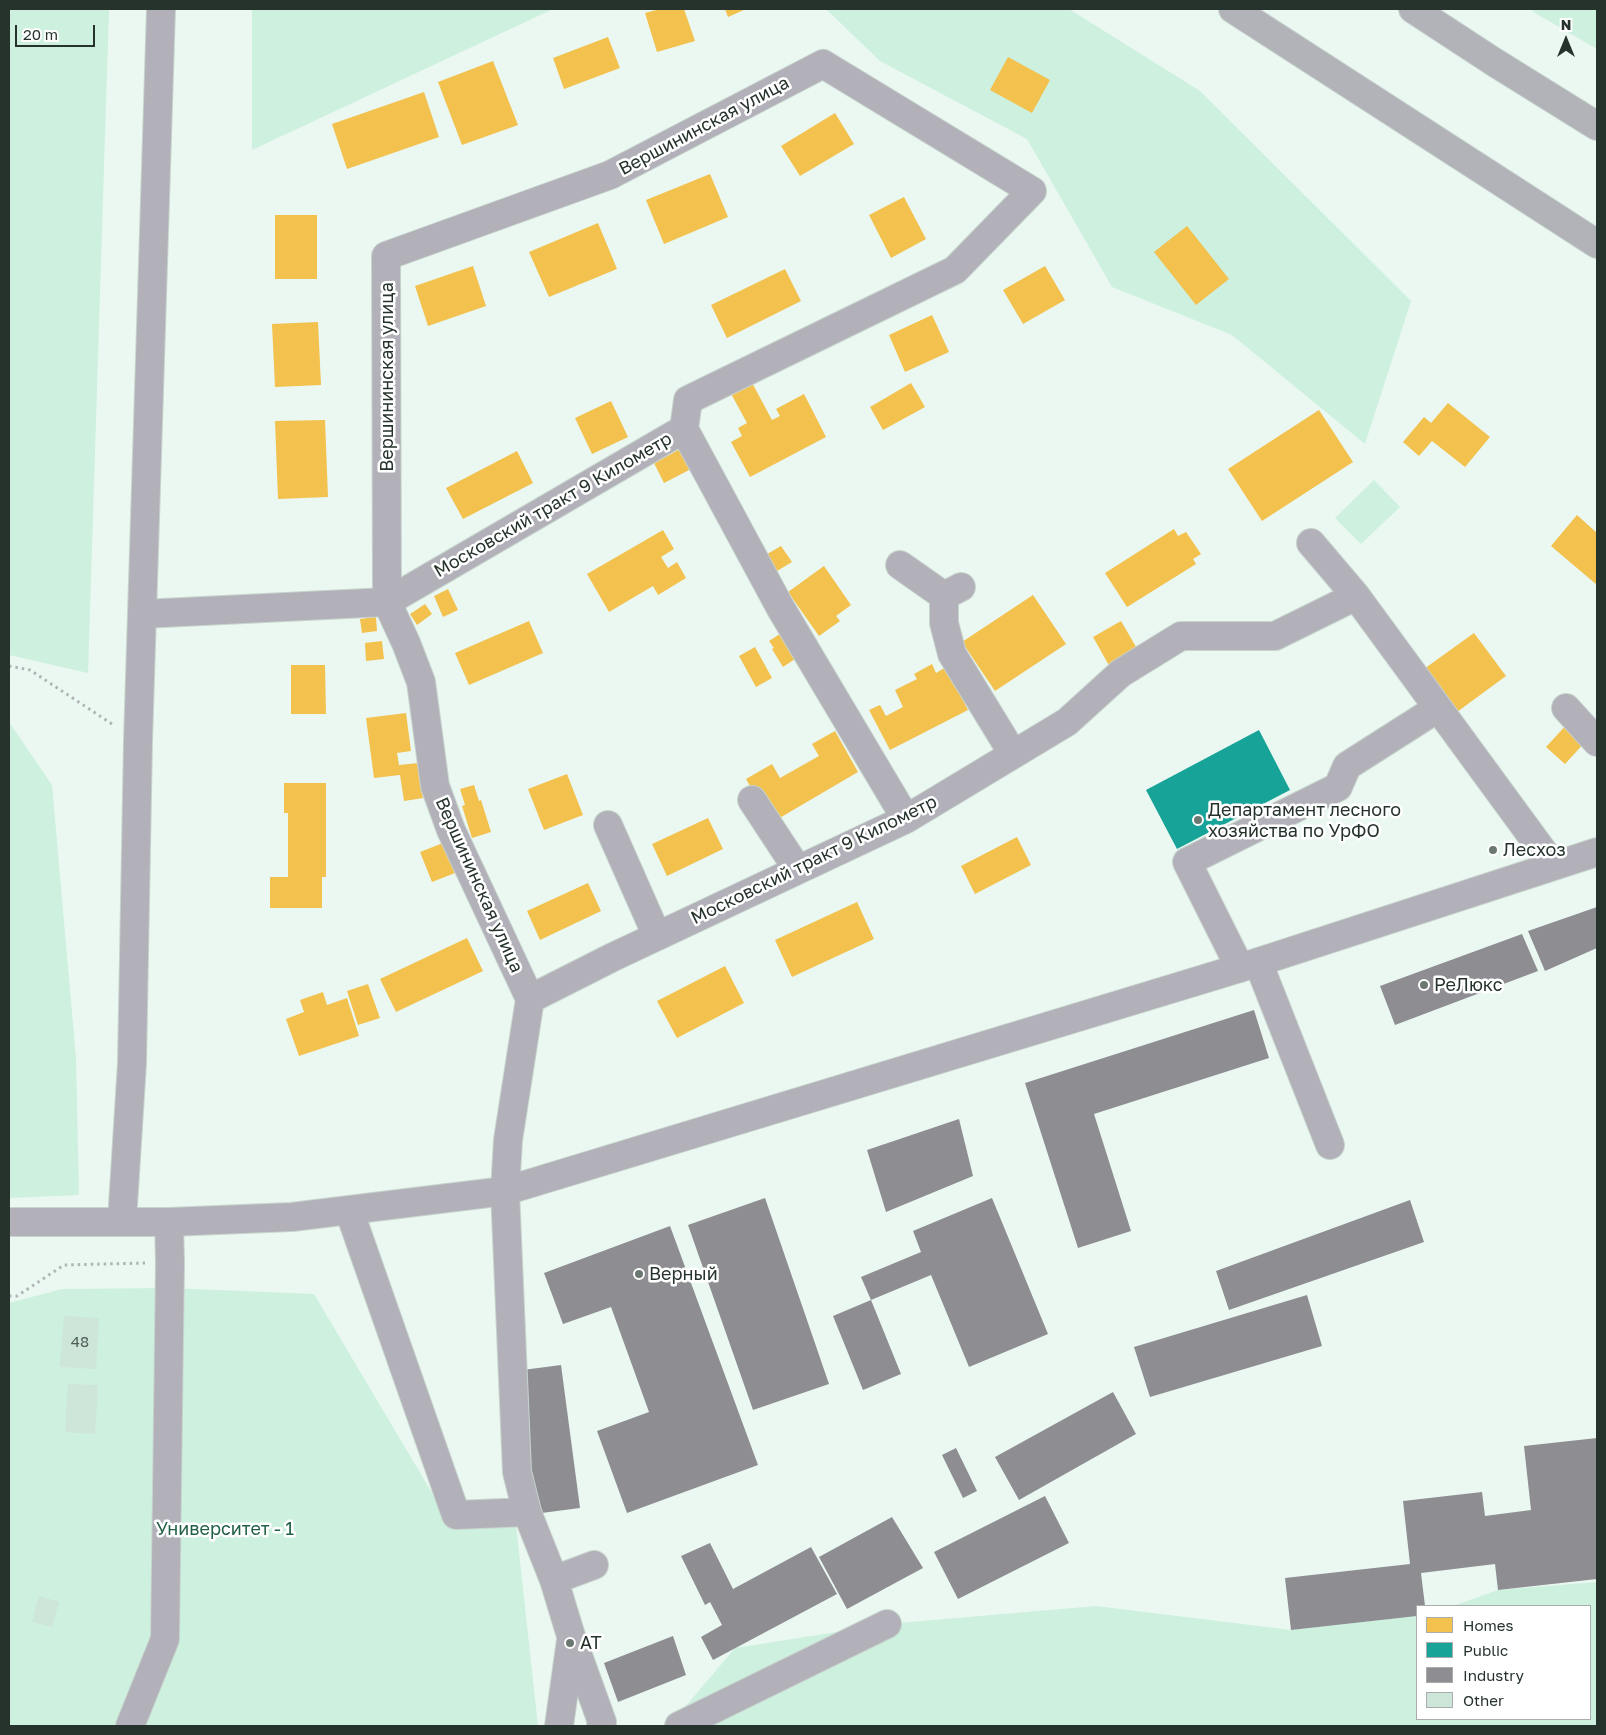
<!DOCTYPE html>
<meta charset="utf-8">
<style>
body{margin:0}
#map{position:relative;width:1606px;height:1735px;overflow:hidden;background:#eaf8f1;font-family:"Golos Text",sans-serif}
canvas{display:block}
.frame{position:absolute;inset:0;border:10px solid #26332c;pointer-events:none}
.legend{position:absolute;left:1416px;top:1605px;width:175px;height:115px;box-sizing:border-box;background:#fff;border:1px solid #a8adab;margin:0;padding:6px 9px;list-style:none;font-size:15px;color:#26332c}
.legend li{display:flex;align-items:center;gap:10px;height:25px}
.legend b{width:25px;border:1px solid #a8adab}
.north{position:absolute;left:1541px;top:15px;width:50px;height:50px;-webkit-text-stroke:4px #fff;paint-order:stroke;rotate:0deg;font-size:14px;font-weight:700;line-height:20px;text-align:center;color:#26332c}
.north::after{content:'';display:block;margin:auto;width:18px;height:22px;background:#26332c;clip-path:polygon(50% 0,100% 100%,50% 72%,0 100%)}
.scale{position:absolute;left:15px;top:25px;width:80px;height:22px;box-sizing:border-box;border:2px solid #26332c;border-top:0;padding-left:6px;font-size:15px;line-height:18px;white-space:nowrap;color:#26332c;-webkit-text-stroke:4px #fff;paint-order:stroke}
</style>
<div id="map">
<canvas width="1606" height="1735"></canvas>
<div class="frame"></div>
<ul class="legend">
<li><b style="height:14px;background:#f2c14e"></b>Homes</li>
<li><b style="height:14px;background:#17a398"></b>Public</li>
<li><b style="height:14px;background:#8d8d92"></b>Industry</li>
<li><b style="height:14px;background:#cee5da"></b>Other</li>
</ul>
<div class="north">N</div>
<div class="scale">20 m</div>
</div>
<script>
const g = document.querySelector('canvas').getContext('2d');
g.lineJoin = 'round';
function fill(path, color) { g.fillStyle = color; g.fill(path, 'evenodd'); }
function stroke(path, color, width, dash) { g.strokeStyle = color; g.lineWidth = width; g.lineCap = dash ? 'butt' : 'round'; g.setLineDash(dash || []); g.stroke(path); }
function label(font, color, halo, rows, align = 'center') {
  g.font = font + ' "Golos Text",sans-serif'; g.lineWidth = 5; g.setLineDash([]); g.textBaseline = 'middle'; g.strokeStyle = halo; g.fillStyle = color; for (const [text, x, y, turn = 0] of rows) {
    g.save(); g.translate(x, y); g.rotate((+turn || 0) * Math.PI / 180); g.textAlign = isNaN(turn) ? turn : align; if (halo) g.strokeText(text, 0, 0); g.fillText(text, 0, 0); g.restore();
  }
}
const green = new Path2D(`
 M 9,9 L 109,9 L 88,673 L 9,655 Z
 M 252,9 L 553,9 L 252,150 Z
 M 826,9 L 1069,9 L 1200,91 L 1411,301 L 1365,444 L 1232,335 L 1112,287 L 1027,139 L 880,61 Z
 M 1530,9 L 1597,9 L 1597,49 L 1535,13 Z
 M 1374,480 L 1400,507 L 1361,544 L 1335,518 Z
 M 9,722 L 52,785 L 76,1058 L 79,1195 L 9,1198 Z
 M 170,1288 L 314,1294 L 451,1525 L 516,1525 L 538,1726 L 9,1726 L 9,1303 L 62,1289 Z
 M 1597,1582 L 1597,1726 L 669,1726 L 735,1648 L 887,1624 L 1096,1606 L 1291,1630 L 1417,1616 L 1417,1719 L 1590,1719 L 1590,1606 L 1453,1606 L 1498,1590 Z`);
const homes = new Path2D(`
 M 660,9 L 684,9 L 695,41 L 657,52 L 645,13 Z
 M 725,9 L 746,9 L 728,17 Z
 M 608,37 L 620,68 L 564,89 L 553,58 Z
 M 1008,57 L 1050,80 L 1032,113 L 990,90 Z
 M 493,61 L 518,125 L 462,145 L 438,82 Z
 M 424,92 L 439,137 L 347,169 L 332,124 Z
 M 835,113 L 854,144 L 800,176 L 781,146 Z
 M 710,174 L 728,217 L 664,244 L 646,200 Z
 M 904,197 L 926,239 L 891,258 L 869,215 Z
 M 275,215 L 317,215 L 317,279 L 275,279 Z
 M 598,223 L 617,269 L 549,297 L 529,252 Z
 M 1187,226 L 1229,279 L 1196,305 L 1154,252 Z
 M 473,266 L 486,306 L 428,326 L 415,286 Z
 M 1045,266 L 1065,300 L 1023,324 L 1003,290 Z
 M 785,269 L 801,301 L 727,338 L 711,305 Z
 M 932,315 L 949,352 L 905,372 L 889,335 Z
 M 318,322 L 321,385 L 275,387 L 272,324 Z
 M 750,379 L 772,420 L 780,416 L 776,409 L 804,394 L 826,437 L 750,477 L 731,442 L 742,436 L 738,428 L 747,423 L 729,390 Z
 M 911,383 L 925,407 L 883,430 L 870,407 Z
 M 611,401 L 628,437 L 592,454 L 575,418 Z
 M 1448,403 L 1490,437 L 1465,467 L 1432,441 L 1419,456 L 1403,442 L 1424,417 L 1431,423 Z
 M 1319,410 L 1353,462 L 1262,521 L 1228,469 Z
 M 325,420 L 328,497 L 278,499 L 275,421 Z
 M 682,448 L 693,468 L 664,483 L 654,463 Z
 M 517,451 L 533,483 L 463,519 L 446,488 Z
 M 1577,515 L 1597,533 L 1597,585 L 1551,546 Z
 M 1174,529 L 1178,536 L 1186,532 L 1201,554 L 1193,559 L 1196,564 L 1127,607 L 1105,573 Z
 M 663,530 L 674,549 L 661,557 L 668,568 L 677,562 L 686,578 L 658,595 L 653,586 L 609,612 L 587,574 Z
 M 781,546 L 792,562 L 772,574 L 762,557 Z
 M 824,566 L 851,605 L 836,616 L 840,621 L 819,636 L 788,592 Z
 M 448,589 L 458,610 L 443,617 L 434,596 Z
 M 1033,595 L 1066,644 L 995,691 L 962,642 Z
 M 425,604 L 432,614 L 417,625 L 410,614 Z
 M 376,617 L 377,631 L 362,633 L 360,619 Z
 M 529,621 L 543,653 L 469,685 L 455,653 Z
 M 1121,621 L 1139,652 L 1111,669 L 1093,637 Z
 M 783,632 L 798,657 L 783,667 L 772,649 L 774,648 L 769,641 Z
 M 1474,633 L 1506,676 L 1457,712 L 1424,669 Z
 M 382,641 L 384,659 L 366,661 L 365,643 Z
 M 755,647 L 772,678 L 756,687 L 739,656 Z
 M 932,664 L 936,673 L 946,667 L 968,710 L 890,750 L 869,710 L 880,705 L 886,716 L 903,707 L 895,690 L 917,679 L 914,674 Z
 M 291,665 L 325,665 L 326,714 L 291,714 Z
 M 406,713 L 411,751 L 397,753 L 399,765 L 418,763 L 423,798 L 404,801 L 400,775 L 374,778 L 366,718 Z
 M 1568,723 L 1587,740 L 1565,764 L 1546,747 Z
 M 835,731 L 858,772 L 771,823 L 746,779 L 772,764 L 780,778 L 819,756 L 812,744 Z
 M 567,774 L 583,815 L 544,830 L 528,789 Z
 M 284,783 L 326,783 L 326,877 L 322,877 L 322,908 L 270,908 L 270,877 L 288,877 L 288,813 L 284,813 Z
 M 474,785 L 479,801 L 481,800 L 491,832 L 472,838 L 462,806 L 465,805 L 460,789 Z
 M 708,818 L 723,849 L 667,876 L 652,844 Z
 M 1017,837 L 1031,865 L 975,894 L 961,866 Z
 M 443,843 L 455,873 L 432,882 L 420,852 Z
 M 588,883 L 601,911 L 540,940 L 527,911 Z
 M 857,902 L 874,939 L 792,977 L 775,940 Z
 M 467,938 L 483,971 L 396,1012 L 380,979 Z
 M 725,966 L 744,1003 L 677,1038 L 657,1001 Z
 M 368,984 L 380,1018 L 358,1025 L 347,991 Z
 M 323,992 L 327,1005 L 347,998 L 359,1036 L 299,1056 L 286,1019 L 304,1012 L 300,1000 Z`);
const public = new Path2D(`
 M 1259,730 L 1290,790 L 1177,849 L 1146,790 Z`);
const industry = new Path2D(`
 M 1597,907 L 1597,948 L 1545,971 L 1528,931 Z
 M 1522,934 L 1538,971 L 1395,1025 L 1380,986 Z
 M 1254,1010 L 1269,1058 L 1094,1114 L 1131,1231 L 1078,1248 L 1025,1083 Z
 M 959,1119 L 973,1176 L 886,1212 L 867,1150 Z
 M 765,1198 L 829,1384 L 753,1410 L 688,1225 Z
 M 992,1198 L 1048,1334 L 969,1367 L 931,1275 L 871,1300 L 861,1277 L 921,1252 L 913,1231 Z
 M 1410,1200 L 1424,1242 L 1229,1310 L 1216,1271 Z
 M 670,1226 L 758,1465 L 627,1513 L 597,1431 L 649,1412 L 611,1307 L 563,1324 L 544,1273 Z
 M 1307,1295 L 1322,1346 L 1150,1397 L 1134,1347 Z
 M 871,1300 L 901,1374 L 863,1390 L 833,1316 Z
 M 561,1365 L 580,1508 L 534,1514 L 515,1371 Z
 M 1113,1392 L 1136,1434 L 1019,1500 L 995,1457 Z
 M 1597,1438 L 1597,1579 L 1498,1590 L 1495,1564 L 1421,1573 L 1425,1606 L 1417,1606 L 1417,1616 L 1291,1630 L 1285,1578 L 1410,1564 L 1403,1501 L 1482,1492 L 1485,1516 L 1531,1510 L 1524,1446 Z
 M 956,1448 L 977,1491 L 963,1498 L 942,1455 Z
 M 1045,1496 L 1069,1543 L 958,1599 L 934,1552 Z
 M 892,1517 L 923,1568 L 847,1609 L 819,1557 Z
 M 710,1543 L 733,1589 L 811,1547 L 837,1594 L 713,1660 L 701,1637 L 722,1625 L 710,1602 L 705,1605 L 681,1556 Z
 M 673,1636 L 686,1675 L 618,1702 L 604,1663 Z`);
const building = new Path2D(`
 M 64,1316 L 99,1318 L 96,1369 L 60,1367 Z
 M 68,1384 L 98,1385 L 95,1434 L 65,1432 Z
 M 39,1596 L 59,1602 L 52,1627 L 32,1622 Z`);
const path = new Path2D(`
 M 9,666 L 30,670 L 112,724
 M 9,1296 L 17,1296 L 64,1265 L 145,1263`);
const minor = new Path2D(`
 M 684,429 L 780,607 L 906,819
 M 1311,543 L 1356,596 L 1553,865
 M 900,565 L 944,596
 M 961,587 L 944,596 L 944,623 L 952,654 L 1013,754
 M 142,614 L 387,602 L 684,429 L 688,400 L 955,270 L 1032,191 L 823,64 L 610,175 L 386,256 L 387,602 L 406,643 L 421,682 L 435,786 L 451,830 L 530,999 L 508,1140 L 505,1191 L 517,1472 L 527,1512 L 554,1580 L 571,1636 L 602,1722 L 601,1726
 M 1566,708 L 1597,742
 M 752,800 L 798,870
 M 608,825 L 657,936
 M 1258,962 L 1330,1145
 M 1240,968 L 1187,862 L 1338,787 L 1347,766 L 1438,708
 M 530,999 L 613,957 L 906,819 L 1067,722 L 1121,673 L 1181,636 L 1275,636 L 1356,596
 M 349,1210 L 456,1515 L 527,1512
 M 122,1221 L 132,1063 L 138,741 L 161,9
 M 9,1222 L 169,1222 L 292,1217 L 505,1191 L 1240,968 L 1597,852
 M 554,1580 L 594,1565
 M 130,1726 L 165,1639 L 170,1263 L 169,1222
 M 559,1726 L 571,1640
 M 679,1726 L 887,1624`);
const major = new Path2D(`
 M 1233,9 L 1597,244
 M 1413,9 L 1494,62 L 1597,126`);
const markers = [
 [1198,820,5,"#6b7871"],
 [1493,850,5,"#6b7871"],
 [1424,985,5,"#6b7871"],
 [639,1274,5,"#6b7871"],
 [570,1643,5,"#6b7871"]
];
const numberNames = [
 ["48",80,1342]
];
const streetNames = [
 ["Вершининская улица",704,126,-28],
 ["Вершининская улица",387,377,-90],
 ["Московский тракт 9 Километр",553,505,-30],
 ["Московский тракт 9 Километр",814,860,-26],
 ["Вершининская улица",479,885,66]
];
const poiNames = [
 ["Департамент лесного",1208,810],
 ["хозяйства по УрФО",1208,831],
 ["Лесхоз",1503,850],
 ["РеЛюкс",1434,985],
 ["Верный",649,1274],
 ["AT",580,1643]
];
const parkNames = [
 ["Университет - 1",225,1529]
];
fill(green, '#cdf0df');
fill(homes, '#f2c14e');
fill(public, '#17a398');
fill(industry, '#8d8d92');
fill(building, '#cee5da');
stroke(minor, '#c8d4ce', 30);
stroke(major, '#c8d4ce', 30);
stroke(path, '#b0b4b6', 3, [2.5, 4]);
stroke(minor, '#b2b0b8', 28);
stroke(major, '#b2b3b9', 28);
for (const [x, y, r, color] of markers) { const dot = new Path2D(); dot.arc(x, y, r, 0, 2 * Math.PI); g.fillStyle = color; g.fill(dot); stroke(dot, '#fff', 2); }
label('15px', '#506058', null, numberNames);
label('18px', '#26332c', '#fff', streetNames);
label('18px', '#26332c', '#fff', poiNames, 'left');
label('18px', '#226046', '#fff', parkNames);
</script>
